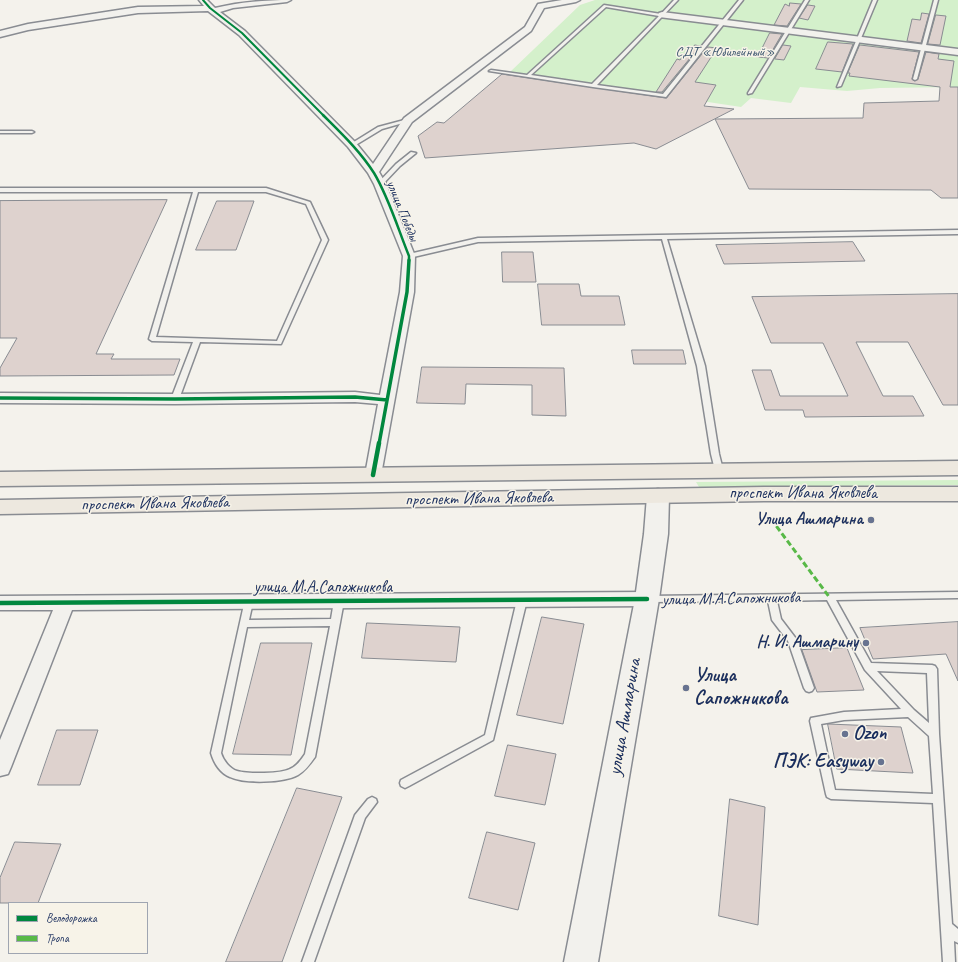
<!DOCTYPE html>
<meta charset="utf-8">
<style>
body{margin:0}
#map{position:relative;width:958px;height:962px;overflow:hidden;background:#f4f2ec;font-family:Caveat,sans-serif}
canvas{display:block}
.legend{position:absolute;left:8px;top:902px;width:140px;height:52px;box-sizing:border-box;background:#f7f3e8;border:1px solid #9fa5b1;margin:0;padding:5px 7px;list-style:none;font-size:12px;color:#1b2f5e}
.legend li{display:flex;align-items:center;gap:8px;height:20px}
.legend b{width:20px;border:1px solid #9fa5b1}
</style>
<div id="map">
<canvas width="958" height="962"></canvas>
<ul class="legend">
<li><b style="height:5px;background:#00873e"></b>Велодорожка</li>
<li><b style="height:5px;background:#58b947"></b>Тропа</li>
</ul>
</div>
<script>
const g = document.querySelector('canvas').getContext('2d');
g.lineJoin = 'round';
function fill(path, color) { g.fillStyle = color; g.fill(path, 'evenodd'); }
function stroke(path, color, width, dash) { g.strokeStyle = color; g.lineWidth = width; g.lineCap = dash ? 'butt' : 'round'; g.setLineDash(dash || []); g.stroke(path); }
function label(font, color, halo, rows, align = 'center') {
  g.font = font + ' Caveat,sans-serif'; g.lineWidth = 3; g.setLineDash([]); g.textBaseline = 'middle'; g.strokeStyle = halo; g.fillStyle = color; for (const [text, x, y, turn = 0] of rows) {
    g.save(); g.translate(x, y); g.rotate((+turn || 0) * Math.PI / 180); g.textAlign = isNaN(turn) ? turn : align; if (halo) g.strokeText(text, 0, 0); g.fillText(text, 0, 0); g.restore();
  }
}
const green = new Path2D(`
 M 595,0 L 958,0 L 958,87 L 880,88 L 847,91 L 800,87 L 791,103 L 751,98 L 741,107 L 510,72 L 580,5 Z
 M 958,480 L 958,485 L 699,487 L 696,482 Z`);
const building = new Path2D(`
 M 790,3 L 801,4 L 787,26 L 774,25 L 785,4 L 789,6 Z
 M 808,5 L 815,6 L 808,20 L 799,18 Z
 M 922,13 L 929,14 L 921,43 L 907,41 L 912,19 L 920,20 Z
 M 936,15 L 946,16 L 940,45 L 928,44 Z
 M 770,33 L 782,34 L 768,58 L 758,57 Z
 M 828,42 L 853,44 L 842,72 L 816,69 Z
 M 695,45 L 700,46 L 662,92 L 656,92 L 677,59 L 680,60 L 685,53 L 690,53 Z
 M 783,45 L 791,46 L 784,60 L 775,59 Z
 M 860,45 L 919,52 L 912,79 L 914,81 L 918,79 L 926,52 L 939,54 L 938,59 L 954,61 L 950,87 L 958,87 L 958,198 L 941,198 L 931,190 L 749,189 L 715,119 L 863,118 L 864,103 L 939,101 L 940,87 L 849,76 L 850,73 L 848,73 Z
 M 708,47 L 717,48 L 695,82 L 716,85 L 704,106 L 734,109 L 656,149 L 634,143 L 425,158 L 418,136 L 437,122 L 444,123 L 502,74 L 666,98 Z
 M 167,200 L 96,354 L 114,354 L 111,359 L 180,359 L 174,375 L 0,376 L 0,368 L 17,338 L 0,338 L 0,201 Z
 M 217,201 L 254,201 L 236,250 L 196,250 Z
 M 853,242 L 865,261 L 724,264 L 716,245 Z
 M 502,252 L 533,252 L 536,282 L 503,282 Z
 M 538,284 L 579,284 L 581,296 L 619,296 L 625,325 L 542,325 Z
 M 958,294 L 958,405 L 943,405 L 908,342 L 856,342 L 883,396 L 913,396 L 924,416 L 805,417 L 803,410 L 765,410 L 752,370 L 771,370 L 780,396 L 848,396 L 823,343 L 771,343 L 752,297 Z
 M 632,350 L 683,350 L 686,364 L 634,364 Z
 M 422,367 L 564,368 L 566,416 L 532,415 L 532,385 L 466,384 L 465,404 L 417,403 Z
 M 542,617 L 584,624 L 563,724 L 517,715 Z
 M 958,622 L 958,681 L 946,654 L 873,659 L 860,628 Z
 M 367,623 L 460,627 L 456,662 L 362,658 Z
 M 261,643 L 312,643 L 291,755 L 233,754 Z
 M 847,648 L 864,690 L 817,692 L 802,650 Z
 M 828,724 L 901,727 L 913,773 L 837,769 Z
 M 57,730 L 98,730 L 80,785 L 38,785 Z
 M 508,745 L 556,754 L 545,805 L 495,796 Z
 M 297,788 L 342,797 L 282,962 L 226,962 Z
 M 730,799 L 765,807 L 758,925 L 719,916 Z
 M 487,832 L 535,843 L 518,910 L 469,898 Z
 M 15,842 L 61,844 L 38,903 L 0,903 L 0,878 Z`);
const lane = new Path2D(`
 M 674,0 L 678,0 L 597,85 L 663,94 L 739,0 L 743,0 L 666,97 L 593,87 L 489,71 L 491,70 L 527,75 L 604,5 L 661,14 ZM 606,7 L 659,16 L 592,84 L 531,75 Z
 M 805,0 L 809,0 L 752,93 L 748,94 L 748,93 Z
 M 873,0 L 877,0 L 841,86 L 837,87 Z
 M 934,0 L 938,0 L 917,79 L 915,80 L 913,79 Z
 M 408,119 L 410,120 L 410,121 L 382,129 L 354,146 L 349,145 L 378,127 Z
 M 0,131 L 32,131 L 34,132 L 32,133 L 0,133 Z
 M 411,152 L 416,153 L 400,166 L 382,185 L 378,185 L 378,183 L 396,164 Z
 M 0,188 L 266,188 L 310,202 L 328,240 L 281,344 L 200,342 L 179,399 L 175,401 L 171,399 L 193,342 L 152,341 L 149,339 L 193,192 L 0,192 ZM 198,192 L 266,192 L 306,204 L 322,240 L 277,341 L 156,337 Z
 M 958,230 L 958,234 L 667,239 L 705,366 L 719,454 L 723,470 L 719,473 L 715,470 L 711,454 L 697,366 L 662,239 L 478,242 L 409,258 L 406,256 L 409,254 L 478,238 Z
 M 958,592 L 958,598 L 836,600 L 871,663 L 932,665 L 935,666 L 937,669 L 939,734 L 952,924 L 958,929 L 958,943 L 954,941 L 955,962 L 943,962 L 933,803 L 831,799 L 827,797 L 826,794 L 810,721 L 811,718 L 844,712 L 901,709 L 865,670 L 827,600 L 777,601 L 781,619 L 797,640 L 814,688 L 812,691 L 809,692 L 806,691 L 804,688 L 788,641 L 772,620 L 768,601 L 649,602 L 646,601 L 644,599 L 646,597 L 649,596 ZM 877,671 L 927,673 L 929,723 L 914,710 ZM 908,717 L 929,736 L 933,794 L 835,790 L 821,724 L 844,720 Z
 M 522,597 L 525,598 L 527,600 L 493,740 L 409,786 L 405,788 L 401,786 L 400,783 L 401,780 L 485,735 L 517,600 L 519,598 Z
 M 339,598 L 342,599 L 344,601 L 315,757 C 310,764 305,771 298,775 C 284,783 244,784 230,777 C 220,773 214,763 211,753 L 245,600 L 251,600 L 253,602 L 249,620 L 331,619 L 334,601 L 336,599 ZM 330,626 L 305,754 C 301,760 297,766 290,769 C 280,774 248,774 237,771 C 230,769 223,760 221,753 L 247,627 Z
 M 372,797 L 376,799 L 377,802 L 365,818 L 314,962 L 302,962 L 355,815 L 368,799 Z`);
const street = new Path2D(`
 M 199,0 L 207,0 L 215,8 C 240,2 265,0 291,0 L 287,2 L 233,8 L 220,12 L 245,31 L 356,143 L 373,164 L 404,118 L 525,27 L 538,4 L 562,0 L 580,0 L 576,2 L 544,8 L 531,31 L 412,122 L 379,172 L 386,184 L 415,256 L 414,292 L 381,475 L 379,479 L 373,480 L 367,479 L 365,475 L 378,404 L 355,402 L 175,404 L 0,403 L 0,393 L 175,394 L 355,392 L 380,395 L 400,292 L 403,256 L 374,184 L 368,173 L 348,147 L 239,35 L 208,11 L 138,13 L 28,30 L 0,37 L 0,31 L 28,24 L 138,7 L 204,6 Z
 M 662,12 L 958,49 L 958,55 L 659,17 L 658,15 L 659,13 Z
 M 647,592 L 654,594 L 657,599 L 654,604 L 647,606 L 72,610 L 11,767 L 8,774 L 0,776 L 0,740 L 53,610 L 0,610 L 0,596 Z`);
const secondary = new Path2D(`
 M 658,489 L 666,491 L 669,496 L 668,534 L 659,599 L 598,962 L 564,962 L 635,599 L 644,534 L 647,496 L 650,491 Z`);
const primary = new Path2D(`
 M 958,461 L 958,475 L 0,486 L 0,472 Z
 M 764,487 L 958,487 L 958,501 L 764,501 L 0,514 L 0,500 Z`);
const quiet = new Path2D(`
 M 771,519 L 830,598`);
const cyclewayFar3 = new Path2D(`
 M 203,0 L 210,8 L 242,33 L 324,116`);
const cyclewayFar2 = new Path2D(`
 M 323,115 C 341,133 360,151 374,173 C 389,198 398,229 409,256 L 409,261`);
const cyclewayFar1 = new Path2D(`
 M 0,398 L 175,399 L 355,397 L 387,400
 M 379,444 L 407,292 L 409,260`);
const cycleway = new Path2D(`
 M 373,475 L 379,443
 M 0,603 L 647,599`);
const markers = [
 [871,520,4,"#677390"],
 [866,643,4,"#677390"],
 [686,688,4,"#677390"],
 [845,734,4,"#677390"],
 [881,762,4,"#677390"]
];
const farParknames = [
 ["СДТ «Юбилейный»",725,52]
];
const farStreetnames = [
 ["улица Победы",402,211,68]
];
const streetNames = [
 ["проспект Ивана Яковлева",803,494],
 ["проспект Ивана Яковлева",479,499,-1],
 ["проспект Ивана Яковлева",155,504,-1],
 ["улица М.А.Сапожникова",323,588],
 ["улица М.А.Сапожникова",731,599,-1]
];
const poiNames = [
 ["Улица Ашмарина",863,520],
 ["Н. И. Ашмарину",858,643]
];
const nearPoinames = [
 ["Улица",694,676],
 ["Сапожникова",694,699],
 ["Ozon",853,734],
 ["ПЭК: Easyway",873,762,"right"]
];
const nearStreetnames = [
 ["улица Ашмарина",625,717,-80]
];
fill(green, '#d4f0cb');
fill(building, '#ded2ce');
stroke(building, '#898c92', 1);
stroke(lane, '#898c92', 3);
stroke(street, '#898c92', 3);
stroke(secondary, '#898c92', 3);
stroke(primary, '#898c92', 3);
fill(lane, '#f2f1ed');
fill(street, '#f2f1ed');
fill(secondary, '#f2f1ed');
fill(primary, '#ede8df');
stroke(quiet, '#58b947', 3, [6, 3]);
stroke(cyclewayFar3, '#00873e', 2);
stroke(cyclewayFar2, '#00873e', 2.5);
stroke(cyclewayFar1, '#00873e', 3.5);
stroke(cycleway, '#00873e', 4.5);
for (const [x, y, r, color] of markers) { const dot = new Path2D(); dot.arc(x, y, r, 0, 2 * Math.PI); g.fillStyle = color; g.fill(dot); stroke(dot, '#f7f3e8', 1.5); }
label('14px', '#3b556e', '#f7f3e8', farParknames);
label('14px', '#1b2f5e', '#f7f3e8', farStreetnames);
label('17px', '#1b2f5e', '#f7f3e8', streetNames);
label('bold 17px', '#1b2f5e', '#f7f3e8', poiNames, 'right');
label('bold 20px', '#1b2f5e', '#f7f3e8', nearPoinames, 'left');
label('20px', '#1b2f5e', '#f7f3e8', nearStreetnames);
</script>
